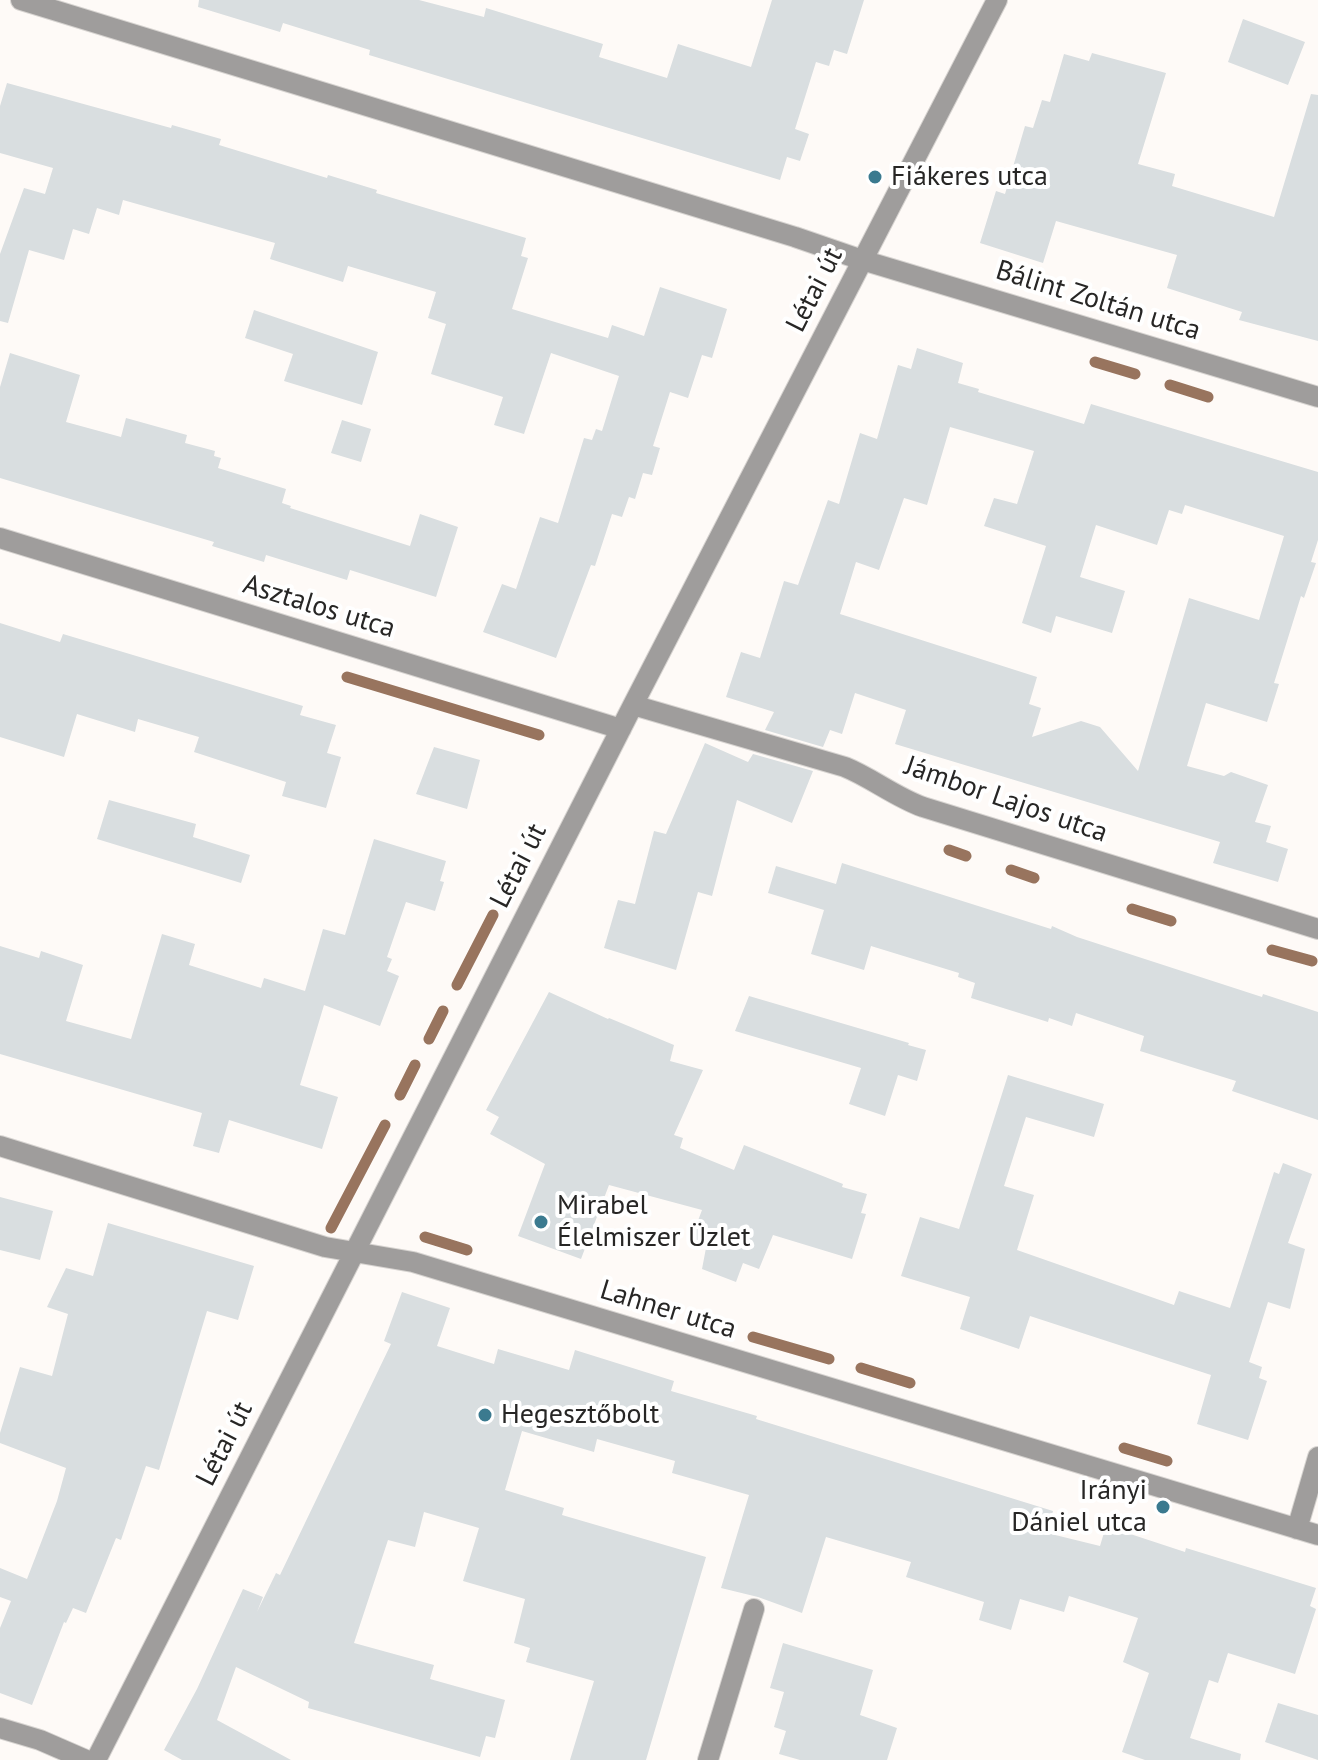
<!DOCTYPE html>
<meta charset="utf-8">
<style>
body{margin:0}
canvas{display:block;background:#fefaf7}
</style>
<canvas width="1318" height="1760"></canvas>
<script>
const g = document.querySelector('canvas').getContext('2d');
g.lineJoin = 'round';
function stroke(path, color, width, dash) { g.strokeStyle = color; g.lineWidth = width; g.lineCap = dash ? 'butt' : 'round'; g.setLineDash(dash || []); g.stroke(path); }
function fill(path, color) { g.fillStyle = color; g.fill(path, 'evenodd'); }
function label(font, color, halo, rows, align = 'center') {
  g.font = font + ' "PT Sans",sans-serif'; g.lineWidth = 8; g.setLineDash([]); g.textBaseline = 'middle'; g.strokeStyle = halo; g.fillStyle = color; for (const [text, x, y, turn = 0] of rows) {
    g.save(); g.translate(x, y); g.rotate((+turn || 0) * Math.PI / 180); g.textAlign = isNaN(turn) ? turn : align; if (halo) g.strokeText(text, 0, 0); g.fillText(text, 0, 0); g.restore();
  }
}
const stream = new Path2D(`
 M 1095,362 L 1135,374
 M 1170,385 L 1208,397
 M 347,677 L 539,735
 M 949,850 L 966,856
 M 1011,870 L 1034,878
 M 1132,909 L 1171,921
 M 1272,950 L 1312,961
 M 457,985 L 493,915
 M 429,1039 L 443,1011
 M 400,1095 L 415,1065
 M 331,1228 L 385,1125
 M 425,1237 L 467,1250
 M 753,1337 L 829,1359
 M 861,1368 L 910,1383
 M 1124,1448 L 1167,1461`);
const building = new Path2D(`
 M 199,0 L 419,0 L 484,17 L 486,8 L 603,44 L 599,57 L 667,78 L 678,44 L 751,67 L 772,0 L 864,0 L 847,54 L 834,50 L 829,66 L 816,62 L 795,129 L 809,134 L 800,161 L 787,157 L 780,180 L 369,55 L 370,50 L 283,23 L 280,32 L 198,7 Z
 M 1243,19 L 1305,42 L 1288,85 L 1228,62 Z
 M 1092,53 L 1166,73 L 1138,164 L 1175,174 L 1172,186 L 1274,217 L 1311,94 L 1318,95 L 1318,341 L 1239,320 L 1242,312 L 1167,288 L 1177,255 L 1056,221 L 1043,263 L 980,243 L 996,191 L 1005,194 L 1025,126 L 1033,128 L 1042,100 L 1050,102 L 1064,54 L 1089,61 Z
 M 7,83 L 171,128 L 172,125 L 221,139 L 219,145 L 327,178 L 328,175 L 377,190 L 376,193 L 526,238 L 521,256 L 528,258 L 512,309 L 608,338 L 612,325 L 644,336 L 660,287 L 727,309 L 712,358 L 702,355 L 688,398 L 670,392 L 653,446 L 660,448 L 652,475 L 643,473 L 635,499 L 629,497 L 622,517 L 612,514 L 595,566 L 591,565 L 556,658 L 483,632 L 502,584 L 516,589 L 540,517 L 558,523 L 584,438 L 592,440 L 596,429 L 602,431 L 619,376 L 551,353 L 524,434 L 494,425 L 503,397 L 431,374 L 446,324 L 428,318 L 436,292 L 348,266 L 343,282 L 270,259 L 275,243 L 123,200 L 119,215 L 97,208 L 89,234 L 73,229 L 64,260 L 29,250 L 8,323 L 0,321 L 0,254 L 24,188 L 45,194 L 53,168 L 0,153 L 0,106 Z
 M 254,310 L 378,352 L 362,405 L 284,381 L 293,354 L 245,338 Z
 M 917,348 L 963,363 L 958,383 L 979,389 L 978,392 L 1084,424 L 1091,404 L 1318,472 L 1318,540 L 1311,562 L 1316,563 L 1304,598 L 1301,596 L 1274,683 L 1279,684 L 1267,722 L 1206,703 L 1187,766 L 1224,776 L 1231,772 L 1268,785 L 1255,822 L 1271,826 L 1266,842 L 1288,849 L 1278,882 L 1213,863 L 1220,842 L 895,744 L 906,710 L 855,693 L 842,734 L 830,730 L 823,747 L 765,730 L 774,712 L 726,697 L 741,652 L 760,658 L 784,581 L 798,585 L 828,500 L 839,504 L 860,433 L 877,439 L 898,365 L 911,369 ZM 950,427 L 1034,451 L 1017,504 L 994,498 L 984,526 L 1046,546 L 1022,623 L 1051,633 L 1056,616 L 1112,633 L 1125,591 L 1080,577 L 1096,525 L 1157,545 L 1169,510 L 1182,514 L 1185,505 L 1284,536 L 1259,620 L 1189,598 L 1138,771 L 1100,727 L 1081,721 L 1032,737 L 1041,708 L 1029,704 L 1037,677 L 840,614 L 856,562 L 879,570 L 904,498 L 927,505 Z
 M 10,353 L 80,375 L 66,422 L 121,437 L 126,418 L 187,435 L 185,443 L 215,451 L 214,456 L 221,458 L 218,468 L 286,489 L 282,503 L 291,506 L 290,508 L 410,546 L 420,514 L 458,527 L 436,597 L 350,570 L 347,580 L 266,555 L 264,562 L 212,546 L 214,542 L 0,478 L 0,387 Z
 M 342,420 L 371,429 L 361,462 L 331,453 Z
 M 0,623 L 60,642 L 63,634 L 303,706 L 300,715 L 336,725 L 327,753 L 341,757 L 326,808 L 282,796 L 286,782 L 194,752 L 199,737 L 138,719 L 135,732 L 77,714 L 64,757 L 0,737 Z
 M 705,743 L 748,762 L 753,754 L 813,771 L 792,823 L 737,800 L 712,896 L 698,892 L 676,970 L 604,948 L 618,900 L 635,904 L 654,831 L 666,834 Z
 M 434,747 L 480,760 L 467,809 L 416,794 Z
 M 109,800 L 196,824 L 193,837 L 250,855 L 241,883 L 97,839 Z
 M 374,839 L 446,861 L 440,881 L 444,882 L 435,911 L 406,902 L 387,957 L 392,959 L 387,971 L 399,976 L 380,1026 L 324,1005 L 300,1085 L 338,1097 L 322,1149 L 229,1120 L 219,1153 L 193,1146 L 202,1113 L 0,1054 L 0,946 L 39,958 L 41,951 L 83,965 L 66,1021 L 131,1039 L 162,934 L 195,944 L 189,965 L 261,988 L 264,978 L 305,991 L 323,929 L 345,935 Z
 M 842,863 L 1051,929 L 1052,926 L 1077,937 L 1262,997 L 1263,994 L 1318,1012 L 1318,1120 L 1232,1091 L 1236,1081 L 1140,1051 L 1144,1036 L 1076,1013 L 1072,1026 L 1049,1018 L 1048,1022 L 971,998 L 975,983 L 958,977 L 959,973 L 871,946 L 864,970 L 811,954 L 824,910 L 768,893 L 776,866 L 836,884 Z
 M 549,992 L 608,1019 L 609,1018 L 674,1045 L 670,1061 L 703,1070 L 674,1135 L 683,1138 L 680,1148 L 734,1170 L 744,1145 L 843,1184 L 842,1187 L 867,1194 L 861,1213 L 866,1214 L 852,1259 L 773,1235 L 759,1269 L 743,1263 L 736,1282 L 702,1269 L 706,1248 L 690,1242 L 702,1210 L 609,1185 L 581,1259 L 518,1236 L 545,1164 L 490,1134 L 499,1117 L 486,1110 Z
 M 749,996 L 909,1043 L 908,1045 L 926,1050 L 917,1081 L 898,1075 L 885,1116 L 849,1104 L 861,1068 L 735,1031 Z
 M 1008,1075 L 1104,1104 L 1094,1137 L 1026,1117 L 1004,1186 L 1034,1195 L 1017,1250 L 1174,1305 L 1179,1291 L 1230,1308 L 1274,1172 L 1279,1174 L 1283,1163 L 1312,1174 L 1288,1243 L 1305,1249 L 1290,1309 L 1268,1302 L 1249,1362 L 1262,1367 L 1259,1378 L 1267,1381 L 1248,1440 L 1197,1424 L 1211,1375 L 1030,1316 L 1019,1349 L 960,1329 L 970,1297 L 901,1276 L 920,1217 L 959,1229 Z
 M 0,1197 L 53,1211 L 40,1260 L 0,1250 Z
 M 108,1223 L 254,1266 L 238,1320 L 207,1311 L 159,1470 L 146,1466 L 121,1540 L 116,1538 L 86,1613 L 73,1608 L 66,1623 L 64,1622 L 32,1705 L 0,1693 L 0,1628 L 11,1601 L 0,1597 L 0,1568 L 27,1579 L 57,1501 L 66,1468 L 0,1443 L 0,1433 L 20,1367 L 52,1376 L 68,1314 L 47,1307 L 66,1268 L 93,1276 Z
 M 402,1292 L 450,1308 L 437,1346 L 494,1364 L 498,1349 L 569,1370 L 575,1350 L 674,1381 L 671,1391 L 757,1416 L 756,1419 L 1053,1511 L 1047,1533 L 1100,1546 L 1106,1526 L 1185,1552 L 1186,1548 L 1316,1588 L 1310,1606 L 1316,1609 L 1295,1674 L 1228,1653 L 1218,1683 L 1209,1680 L 1190,1738 L 1241,1754 L 1240,1760 L 1145,1760 L 1122,1752 L 1149,1673 L 1123,1662 L 1138,1618 L 1069,1596 L 1064,1612 L 1020,1599 L 1011,1630 L 979,1620 L 984,1602 L 906,1577 L 911,1562 L 826,1537 L 802,1613 L 758,1597 L 721,1588 L 749,1495 L 672,1473 L 675,1461 L 597,1439 L 594,1452 L 522,1431 L 505,1490 L 564,1508 L 562,1515 L 706,1557 L 646,1760 L 570,1760 L 594,1681 L 526,1662 L 530,1648 L 514,1643 L 525,1599 L 463,1581 L 479,1528 L 424,1512 L 415,1547 L 388,1540 L 354,1643 L 434,1665 L 430,1679 L 505,1700 L 495,1738 L 486,1736 L 480,1757 L 308,1708 L 309,1702 L 236,1667 L 217,1720 L 291,1760 L 182,1760 L 164,1750 L 197,1689 L 243,1589 L 263,1597 L 257,1612 L 276,1573 L 280,1575 L 391,1344 L 384,1341 Z
 M 783,1643 L 873,1670 L 860,1715 L 897,1728 L 887,1760 L 800,1760 L 779,1754 L 786,1731 L 774,1727 L 784,1692 L 770,1688 Z
 M 1278,1703 L 1318,1715 L 1318,1760 L 1265,1742 Z`);
const minor = new Path2D(`
 M 21,0 L 795,237 L 862,260 L 1318,397
 M 0,538 L 621,729
 M 633,705 L 845,767 C 872,778 895,797 923,807 L 1318,929
 M 0,1146 L 325,1247 L 413,1262 L 1318,1535
 M 1297,1529 L 1318,1457
 M 0,1728 L 40,1740 L 86,1760
 M 96,1760 L 633,705 L 997,0
 M 708,1760 L 754,1609`);
const markers = [
 [875,177,8,"#3b7a8f"],
 [541,1222,8,"#3b7a8f"],
 [485,1415,8,"#3b7a8f"],
 [1163,1507,8,"#3b7a8f"]
];
const poiNames = [
 ["Fiákeres utca",891,177],
 ["Mirabel",557,1206],
 ["Élelmiszer Üzlet",557,1238],
 ["Hegesztőbolt",501,1415],
 ["Irányi",1147,1491,"right"],
 ["Dániel utca",1147,1523,"right"]
];
const streetNames = [
 ["Létai út",815,290,-63],
 ["Bálint Zoltán utca",1098,301,17],
 ["Asztalos utca",319,607,17],
 ["Jámbor Lajos utca",1006,800,19],
 ["Létai út",519,866,-63],
 ["Lahner utca",668,1310,17],
 ["Létai út",225,1444,-63]
];
stroke(stream, '#98745e', 11);
fill(building, '#d9dee0');
stroke(minor, '#d7d4d1', 22);
stroke(minor, '#9f9d9c', 20);
for (const [x, y, r, color] of markers) { const dot = new Path2D(); dot.arc(x, y, r, 0, 2 * Math.PI); g.fillStyle = color; g.fill(dot); stroke(dot, '#fff', 3); }
label('28px', '#272625', '#fff', poiNames, 'left');
label('28px', '#272625', '#fff', streetNames);
</script>
